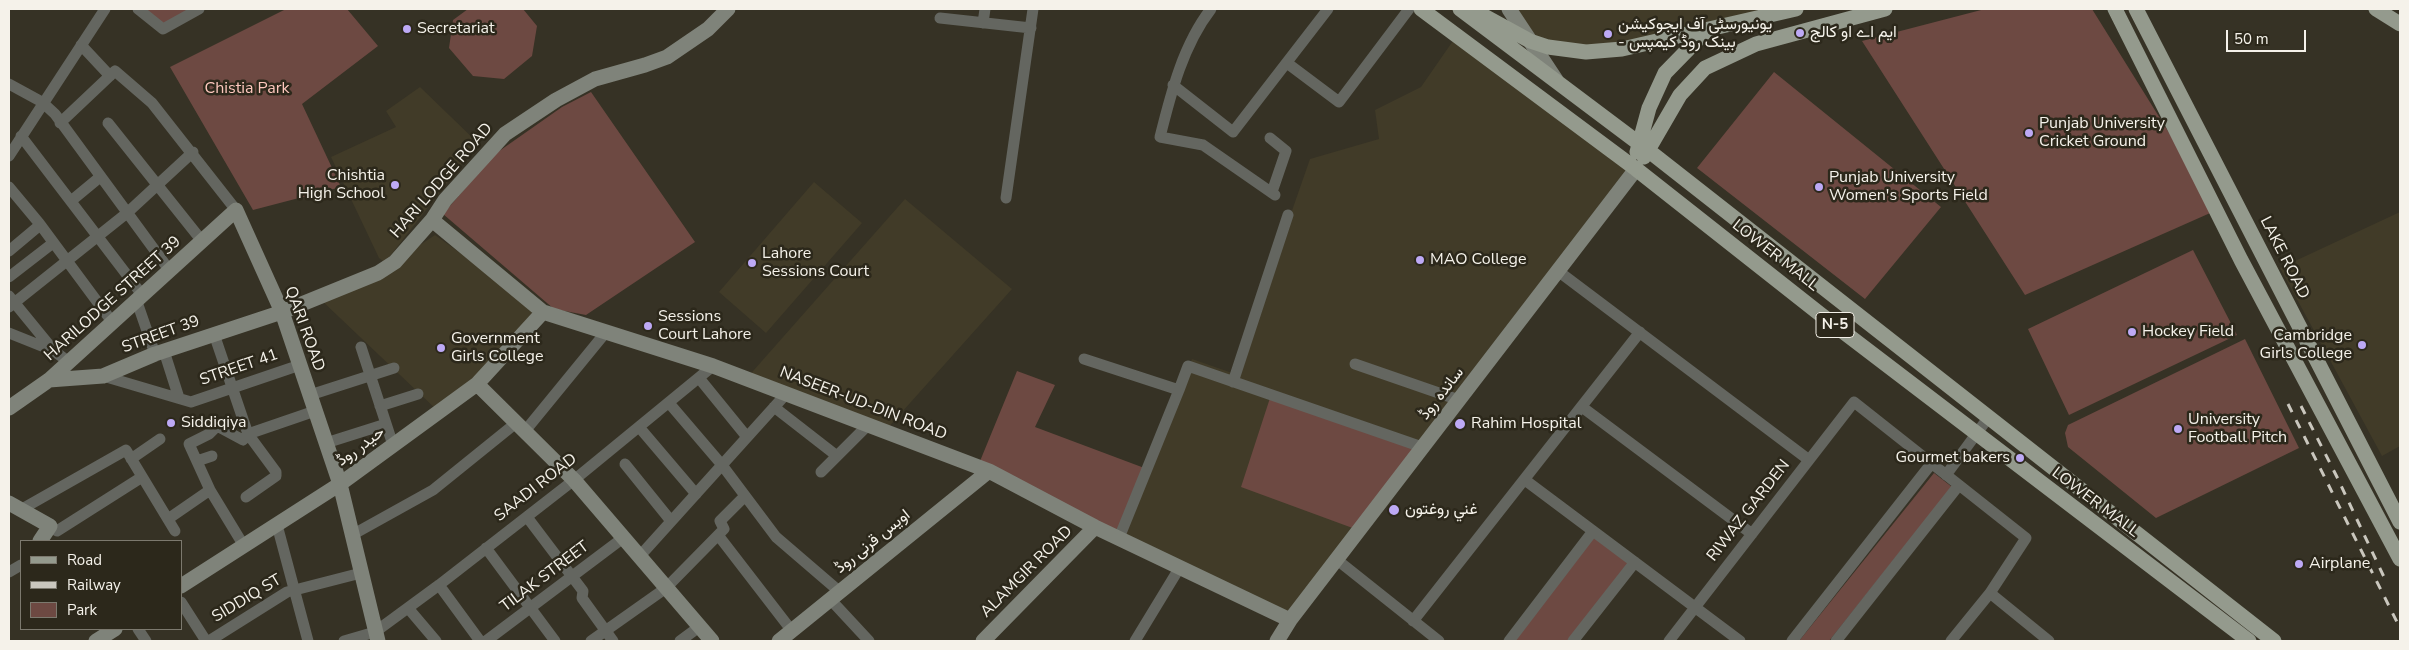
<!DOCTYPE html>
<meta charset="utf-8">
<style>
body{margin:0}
#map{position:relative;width:2409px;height:650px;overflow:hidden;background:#363225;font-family:"Nunito Sans",sans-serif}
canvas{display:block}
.frame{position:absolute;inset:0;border:10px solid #f5f2ea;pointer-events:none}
.legend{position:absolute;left:20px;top:540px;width:162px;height:90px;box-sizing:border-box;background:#2c281b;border:1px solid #7c796e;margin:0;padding:6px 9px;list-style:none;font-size:15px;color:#f5f2ea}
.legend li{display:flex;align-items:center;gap:10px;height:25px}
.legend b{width:25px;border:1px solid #7c796e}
.scale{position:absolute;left:2226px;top:30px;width:80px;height:22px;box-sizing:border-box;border:2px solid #f5f2ea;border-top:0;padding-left:6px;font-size:15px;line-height:18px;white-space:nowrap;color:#f5f2ea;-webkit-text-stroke:4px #2c281b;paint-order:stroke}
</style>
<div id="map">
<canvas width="2409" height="650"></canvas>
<div class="frame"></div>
<ul class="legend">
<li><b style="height:6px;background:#949a8d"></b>Road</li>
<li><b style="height:6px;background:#cac7be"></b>Railway</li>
<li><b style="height:14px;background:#6d4942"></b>Park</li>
</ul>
<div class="scale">50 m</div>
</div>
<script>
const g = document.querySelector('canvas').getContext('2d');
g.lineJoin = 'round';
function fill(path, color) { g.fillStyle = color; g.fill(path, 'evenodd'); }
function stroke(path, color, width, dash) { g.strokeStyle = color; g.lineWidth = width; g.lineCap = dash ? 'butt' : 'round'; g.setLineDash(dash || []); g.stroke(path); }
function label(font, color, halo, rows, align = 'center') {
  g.font = font + ' "Nunito Sans",Vazirmatn,sans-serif'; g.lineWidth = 5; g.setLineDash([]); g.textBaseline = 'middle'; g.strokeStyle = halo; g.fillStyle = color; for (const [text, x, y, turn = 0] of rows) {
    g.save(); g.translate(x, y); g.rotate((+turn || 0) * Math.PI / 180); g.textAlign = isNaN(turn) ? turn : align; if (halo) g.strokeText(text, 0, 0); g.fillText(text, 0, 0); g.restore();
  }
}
const built = new Path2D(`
 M 1515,9 L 1796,9 L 1622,49 L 1533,40 Z
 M 1457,35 L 1636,169 L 1290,620 L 1119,538 L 1192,359 L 1235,374 L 1310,159 L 1379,139 L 1375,110 L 1421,87 Z
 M 420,87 L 478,143 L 387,260 L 383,261 L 379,258 L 331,157 L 396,127 L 386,111 Z
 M 814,182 L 862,223 L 766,333 L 719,292 Z
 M 905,199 L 1012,289 L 885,431 L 746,379 Z
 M 2400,212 L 2400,446 L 2382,456 L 2280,268 Z
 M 435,235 L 543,312 L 439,412 L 319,298 L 378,273 Z`);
const green = new Path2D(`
 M 139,9 L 199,9 L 163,29 Z
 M 286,9 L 347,9 L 378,46 L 302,104 L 341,187 L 253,210 L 170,67 Z
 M 468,9 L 523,9 L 537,26 L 532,56 L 504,79 L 473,76 L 449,48 L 453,20 Z
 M 1985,9 L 2092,9 L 2217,210 L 2025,295 L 1862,41 Z
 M 1774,72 L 1941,207 L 1865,299 L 1697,168 Z
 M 591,92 L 695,242 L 586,315 L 554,309 L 443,214 L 495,154 L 562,107 Z
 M 2193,250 L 2237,335 L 2069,415 L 2028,329 Z
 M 2245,339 L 2299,448 L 2156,518 L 2068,447 L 2065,433 L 2068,425 Z
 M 1017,371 L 1055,385 L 1035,427 L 1147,469 L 1119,538 L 978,466 Z
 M 1270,398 L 1421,449 L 1358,530 L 1241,487 Z
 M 1934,473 L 1952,487 L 1829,641 L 1799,641 Z
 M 1593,531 L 1635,562 L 1573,641 L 1509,641 Z`);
const street = new Path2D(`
 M 138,9 L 163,29 L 199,9
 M 1211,9 C 1183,45 1171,93 1160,137 L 1203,145 L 1275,195
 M 940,18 L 1031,28
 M 983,23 L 985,9
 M 81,45 L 110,76
 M 1287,63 L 1339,102 L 1409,9
 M 9,84 L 42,102 L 55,114 L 170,271
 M 1173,85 L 1233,132 L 1328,9
 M 60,123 L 115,71 L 152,103 L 236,210
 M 108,123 L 202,241
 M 21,136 L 143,296
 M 1270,138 L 1286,151 L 1272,192
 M 9,156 L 105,9
 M 9,187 L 39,223 L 113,323
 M 1006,198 L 1033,9
 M 71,201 L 100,177
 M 9,251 L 40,225
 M 1558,271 L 1809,460
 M 9,277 L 53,243
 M 9,296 L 54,351 L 69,362
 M 137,302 L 155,354
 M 9,307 L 127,213 L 193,152
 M 9,333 L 54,351
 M 214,334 L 248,434 L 315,411
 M 361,347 L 393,445
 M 164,351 L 179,398
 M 1084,359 L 1179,390 L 1119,538
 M 1355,364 L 1459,400
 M 103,376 L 191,402 L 300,365
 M 699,378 L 747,437
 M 1233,382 L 1288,215
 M 1179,390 L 1188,366 L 1422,447
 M 310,395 L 394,368
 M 669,403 L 722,465 L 776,537 L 840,592
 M 380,406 L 418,394
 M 774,407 L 837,456
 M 1582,407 L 1752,534
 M 639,427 L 696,494
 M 525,431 L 606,332
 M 326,443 L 386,424
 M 131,459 L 160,439
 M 197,461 L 212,456
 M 625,464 L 671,521
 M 821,472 L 868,425
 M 1946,475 L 1988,418
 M 1525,480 L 1740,641
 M 210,490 L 189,444 L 209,434 L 217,426 L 243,440 L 248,434 L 276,472 L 276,476 L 246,497
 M 22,509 L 126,450 L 175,531
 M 527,517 L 583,591 L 582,598 L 613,641
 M 168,519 L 210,490 L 244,546
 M 277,525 L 308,641
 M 50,526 L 57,531 L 142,477
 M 352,535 L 433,490 L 516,423
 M 718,535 L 792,631
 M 486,548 L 555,641
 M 639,557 L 786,394
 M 1336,559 L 1439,641
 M 9,572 L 21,565
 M 439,585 L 480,641
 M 1990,593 L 2049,641
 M 830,599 L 869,641
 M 181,602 L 206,641
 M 408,608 L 436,641
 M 1413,621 L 1640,332
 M 138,629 L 146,641
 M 209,641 L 287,592 L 361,573
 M 344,641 L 375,632 L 439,585 L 574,480 L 713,366
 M 486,641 L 623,538
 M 591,641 L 666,588 L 724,529 L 720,521 L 745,496
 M 680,641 L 699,627
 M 1135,641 L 1180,567
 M 1509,641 L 1593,531
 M 1573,641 L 1635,562
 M 1669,641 L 1854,402 L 2026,538 L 1990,593 L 1951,641
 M 1792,641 L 1931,464
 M 1836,641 L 1959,485`);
const secondary = new Path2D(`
 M 1509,9 L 1556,80
 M 432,220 L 543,312 L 713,366 L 989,471 L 1095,527 L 1290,620
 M 49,380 L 103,376 L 155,354 L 282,312 L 378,273 L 395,262 L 432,220 L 445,200 L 505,134 L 556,100 L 595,79 L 645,65 L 667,57 L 708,29 L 728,9
 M 477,384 L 574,480 L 712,641
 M 9,408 L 49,380 L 236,210 L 282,312 L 340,484 L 378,641
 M 9,503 L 50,526 L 40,541
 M 181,586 L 340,484 L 477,384 L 543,312
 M 96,641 L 115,629
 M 779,641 L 989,471
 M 983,641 L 1095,527
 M 1277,641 L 1290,620 L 1636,169`);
const primary = new Path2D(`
 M 1421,9 L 1636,169 L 1820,314 L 2249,641
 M 1460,9 L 1649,151 L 2274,641
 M 2115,9 L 2241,260 L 2400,559
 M 2136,9 L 2400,522
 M 2376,9 L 2400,24
 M 1477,12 L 1530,41 L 1548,47 L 1586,52 L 1622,49 L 1796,9
 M 1637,152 L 1649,108 L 1665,73 L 1707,30
 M 1644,157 L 1680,95 L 1705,68 L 1756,44 L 1885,9`);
const rail = new Path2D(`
 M 2288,404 L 2400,628
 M 2301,406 L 2337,477 L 2384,577`);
const markers = [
 [407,29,5,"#bda9f5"],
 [1800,33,5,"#bda9f5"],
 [1608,34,5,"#bda9f5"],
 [2029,133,5,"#bda9f5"],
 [395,185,5,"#bda9f5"],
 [1819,187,5,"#bda9f5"],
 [1420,260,5,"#bda9f5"],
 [752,263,5,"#bda9f5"],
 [648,326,5,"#bda9f5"],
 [2132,332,5,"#bda9f5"],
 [2362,345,5,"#bda9f5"],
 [441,348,5,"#bda9f5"],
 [171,423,5,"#bda9f5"],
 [1460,424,6,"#bda9f5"],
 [2178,429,5,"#bda9f5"],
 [2020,458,5,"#bda9f5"],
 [1394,510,6,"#bda9f5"],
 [2299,564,5,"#bda9f5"]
];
const shields = [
 [1835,325,38]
];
const shieldNames = [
 ["N-5",1835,325]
];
const poiNames = [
 ["یونیورسٹی آف ایجوکیشن",1618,25],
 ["- بینک روڈ کیمپس",1618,43],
 ["Secretariat",417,29],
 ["ایم اے او کالج",1810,33],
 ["Punjab University",2039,124],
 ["Cricket Ground",2039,142],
 ["Chishtia",385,176,"right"],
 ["High School",385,194,"right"],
 ["Punjab University",1829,178],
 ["Women's Sports Field",1829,196],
 ["Lahore",762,254],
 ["Sessions Court",762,272],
 ["MAO College",1430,260],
 ["Sessions",658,317],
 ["Court Lahore",658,335],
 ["Hockey Field",2142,332],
 ["Cambridge",2352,336,"right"],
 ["Girls College",2352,354,"right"],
 ["Government",451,339],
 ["Girls College",451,357],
 ["University",2188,420],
 ["Football Pitch",2188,438],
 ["Siddiqiya",181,423],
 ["Rahim Hospital",1471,424],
 ["Gourmet bakers",2010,458,"right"],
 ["غني روغتون",1405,510],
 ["Airplane",2309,564]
];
const parkNames = [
 ["Chistia Park",247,89]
];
const streetNames = [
 ["HARI LODGE ROAD",442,181,-49],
 ["LOWER MALL",1775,256,38],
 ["LAKE ROAD",2284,258,63],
 ["HARILODGE STREET 39",113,299,-42],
 ["QARI ROAD",304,329,70],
 ["STREET 39",161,335,-20],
 ["STREET 41",239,368,-19],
 ["ساندہ روڈ",1442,394,-52],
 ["NASEER-UD-DIN ROAD",863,404,21],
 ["حیدر روڈ",361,447,-36],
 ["SAADI ROAD",536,488,-38],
 ["LOWER MALL",2095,503,37],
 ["RIWAZ GARDEN",1749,511,-52],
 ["اویس قرنی روڈ",873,542,-39],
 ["ALAMGIR ROAD",1027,572,-45],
 ["TILAK STREET",545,577,-37],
 ["SIDDIQ ST",247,599,-31]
];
fill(built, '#413b28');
fill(green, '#6d4942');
stroke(street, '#646660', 11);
stroke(secondary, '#7f837a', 15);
stroke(primary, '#949a8d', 15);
stroke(rail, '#cac7be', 3, [9, 9]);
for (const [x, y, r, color] of markers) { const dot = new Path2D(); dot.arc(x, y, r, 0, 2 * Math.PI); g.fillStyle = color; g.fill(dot); stroke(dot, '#2c281b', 2); }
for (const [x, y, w] of shields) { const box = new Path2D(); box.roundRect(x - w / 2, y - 12.5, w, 25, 4); g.fillStyle = '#2c281b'; g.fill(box); stroke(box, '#f5f2ea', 1); }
label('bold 15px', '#f5f2ea', null, shieldNames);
label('16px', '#f5f2ea', '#2c281b', poiNames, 'left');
label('16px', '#fec8be', '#2c281b', parkNames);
label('16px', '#f5f2ea', '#2c281b', streetNames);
</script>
